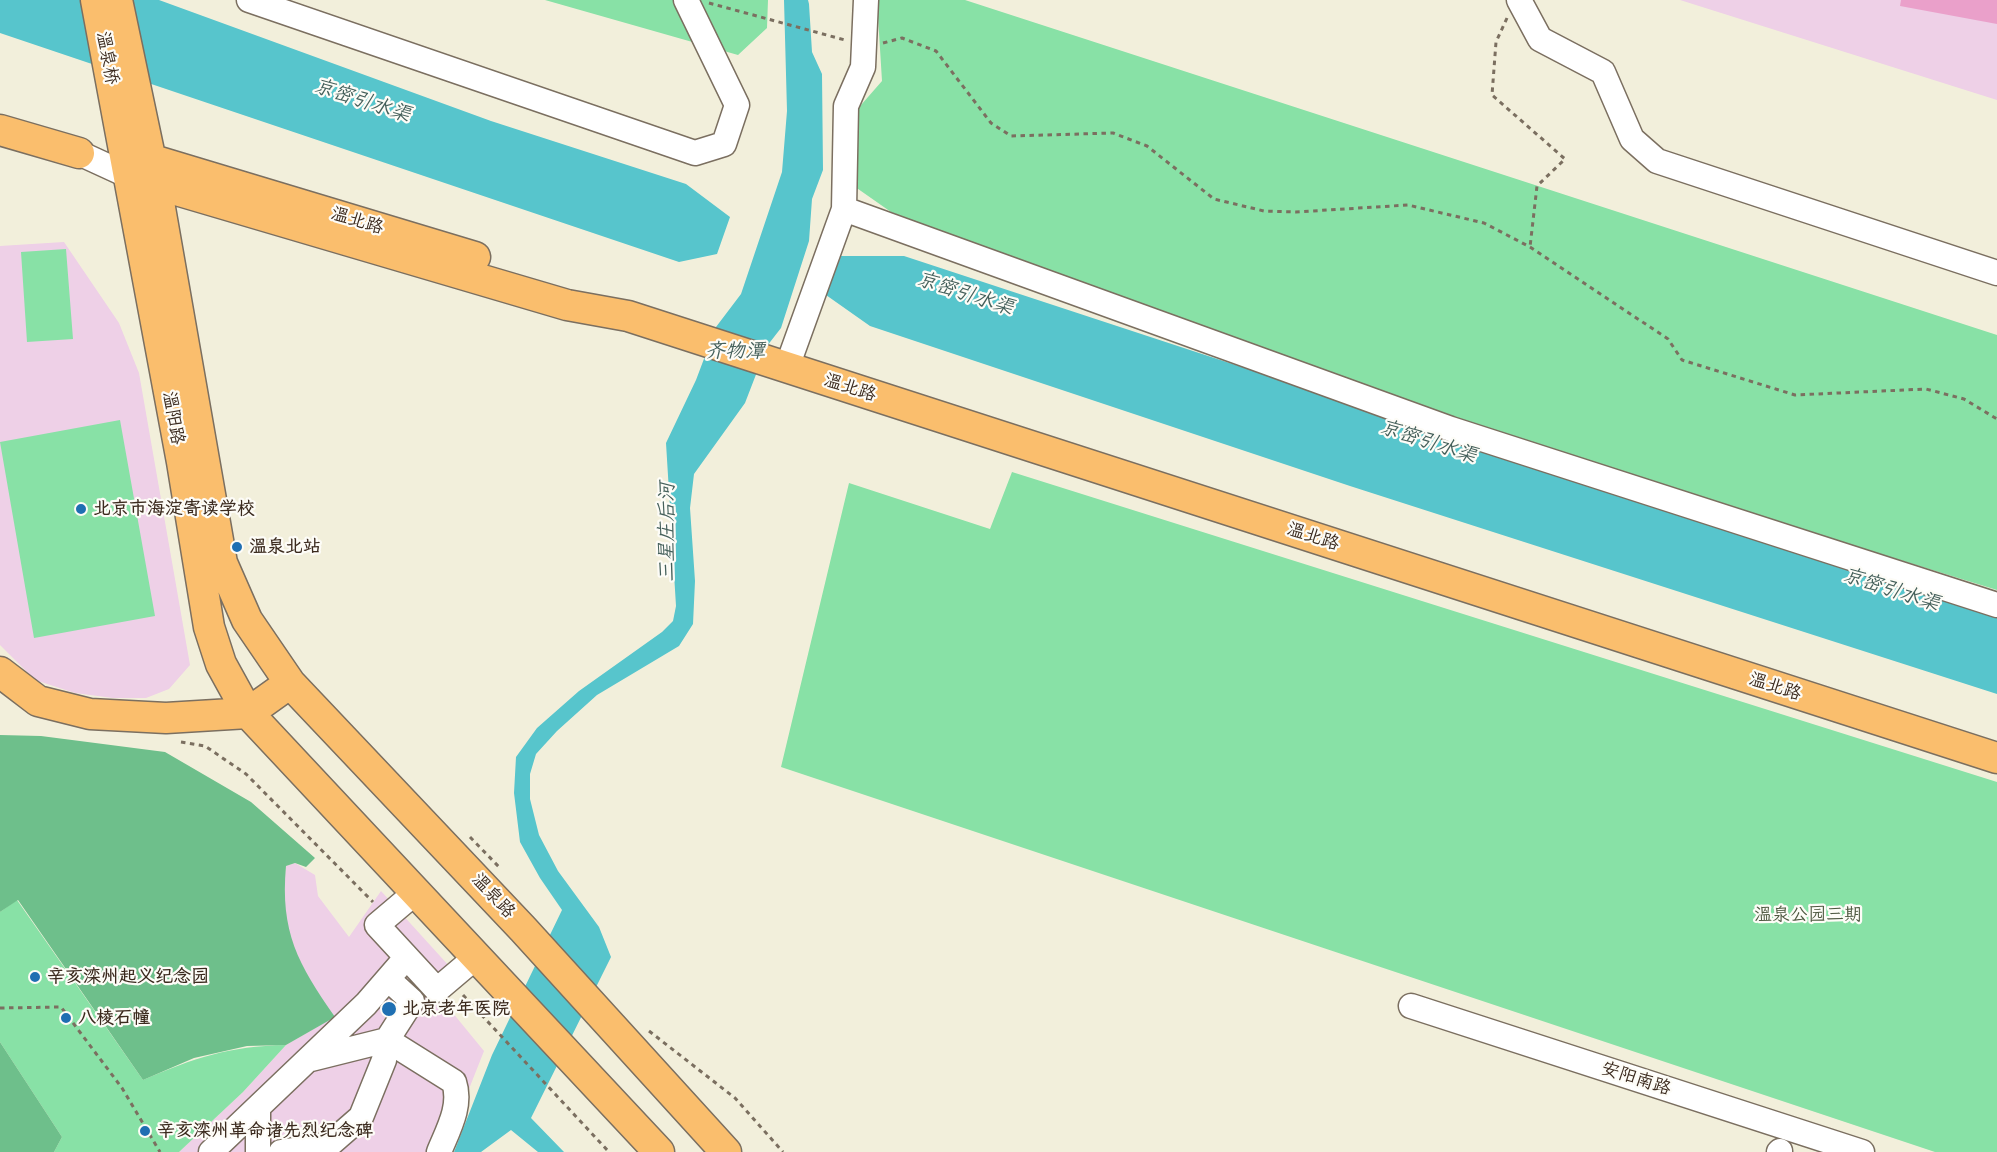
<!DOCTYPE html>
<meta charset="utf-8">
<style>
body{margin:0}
canvas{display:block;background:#f2efdb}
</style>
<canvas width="1997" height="1152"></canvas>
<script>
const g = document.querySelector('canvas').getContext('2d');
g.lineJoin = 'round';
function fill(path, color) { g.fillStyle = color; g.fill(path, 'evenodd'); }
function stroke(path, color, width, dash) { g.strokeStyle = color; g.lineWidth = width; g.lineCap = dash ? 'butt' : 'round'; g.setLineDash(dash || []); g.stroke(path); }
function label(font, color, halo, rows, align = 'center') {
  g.font = font + ' "Patrick Hand","LXGW WenKai TC",sans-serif'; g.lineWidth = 4.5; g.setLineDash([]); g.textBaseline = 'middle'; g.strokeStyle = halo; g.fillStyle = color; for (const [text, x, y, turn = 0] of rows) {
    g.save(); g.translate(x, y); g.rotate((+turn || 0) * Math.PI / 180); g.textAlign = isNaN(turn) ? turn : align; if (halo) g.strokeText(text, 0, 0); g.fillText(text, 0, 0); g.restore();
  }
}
const built = new Path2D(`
 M 1680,0 L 1997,0 L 1997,100 Z
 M 64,242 L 119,323 L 139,373 L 190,665 L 169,689 L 146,698 L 113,698 L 75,693 L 35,680 L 0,645 L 0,246 Z
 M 295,863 L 315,875 L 318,896 L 349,937 L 381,891 L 460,978 L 443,1001 L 484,1051 L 444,1152 L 179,1152 L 243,1092 L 286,1045 L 334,1017 L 311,982 L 295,952 L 286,923 L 283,892 L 286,866 Z`);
const green = new Path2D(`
 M 545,0 L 768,0 L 767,28 L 738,55 Z
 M 877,0 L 965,0 L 1997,335 L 1997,590 L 1386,401 L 891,212 L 851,184 L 854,113 L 882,81 Z
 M 66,249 L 73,339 L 27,342 L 21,252 Z
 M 120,420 L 155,616 L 34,638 L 0,442 Z
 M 1012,472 L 1997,782 L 1997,1152 L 1935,1152 L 781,767 L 849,483 L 990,529 Z
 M 17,900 L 143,1080 C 194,1058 229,1046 286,1045 L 243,1092 L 179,1152 L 54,1152 L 62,1137 L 0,1042 L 0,912 Z`);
const forest = new Path2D(`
 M 0,735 L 41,736 L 165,752 L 251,802 L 315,858 L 306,867 L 295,863 L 286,866 C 280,932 298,964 335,1017 L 286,1045 L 247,1046 L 194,1058 L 143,1080 L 18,900 L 0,912 Z
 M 0,1042 L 62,1137 L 54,1152 L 0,1152 Z`);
const water = new Path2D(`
 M 0,0 L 159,0 L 491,121 L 686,184 L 730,217 L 717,254 L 679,262 L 0,33 Z
 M 784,0 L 808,0 L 809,4 L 812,52 L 822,74 L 823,170 L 812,199 L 809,241 L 781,328 L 767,346 L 745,403 L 694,474 L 690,508 L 695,581 L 693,624 L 679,646 L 597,695 L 557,731 L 536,754 L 530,774 L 530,799 L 539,835 L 558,871 L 599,927 L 611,957 L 531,1118 L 564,1152 L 538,1152 L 511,1130 L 481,1152 L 454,1152 L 492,1055 L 562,910 L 540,878 L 520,842 L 514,793 L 516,757 L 537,728 L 579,691 L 662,632 L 673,621 L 676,606 L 666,443 L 696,380 L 716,327 L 741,294 L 782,172 L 787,111 Z
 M 841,256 L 904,256 L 1485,447 L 1997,611 L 1997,694 L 1350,486 L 870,326 L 826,295 Z`);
const building = new Path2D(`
 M 1901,0 L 1997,0 L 1997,24 L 1900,6 Z`);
const path = new Path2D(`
 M 709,3 L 845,40
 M 1507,18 L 1496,42 L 1492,95 L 1565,159 L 1537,186 L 1530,247
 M 883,43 L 902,38 L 936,51 L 991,123 L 1011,136 L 1113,133 L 1147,146 L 1214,199 L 1264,211 L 1296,212 L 1408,205 L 1484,223 L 1530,247 L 1668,339 L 1682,360 L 1795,395 L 1926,389 L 1964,399 L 1997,419
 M 181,742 L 205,746 L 246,774 L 373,902
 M 470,837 L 501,869
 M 463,995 L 609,1152
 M 0,1008 L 61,1007 L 122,1088 L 160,1152
 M 649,1031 L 735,1098 L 783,1152`);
const minor = new Path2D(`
 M 249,0 L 695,153 L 724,144 L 737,105 L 686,0
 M 1519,0 L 1540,39 L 1603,72 L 1632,139 L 1657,161 L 1997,273
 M 79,153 L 129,176
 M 844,209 L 1451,429 L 1997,605
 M 787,367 L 844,209 L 846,106 L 863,67 L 866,0
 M 416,892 L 377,925 L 437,990 L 476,957
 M 1411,1006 L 1862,1152
 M 311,1059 L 387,1040 L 454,1082 C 462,1106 448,1130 439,1152
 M 258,1108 L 258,1152
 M 211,1152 L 366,1004 L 405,959
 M 281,1152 L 330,1144 L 361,1117 L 384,1060 L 387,1040 L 412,1001 L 388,979
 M 1779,1152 L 1780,1151`);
const major = new Path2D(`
 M 96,0 L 182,462 L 209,627 L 221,664 L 248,713 L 659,1152
 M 117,0 L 156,185 L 222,563 L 247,620 L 290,683 L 523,929 L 726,1152
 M 0,130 L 79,153
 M 133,154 L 475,257
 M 129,176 L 567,305 L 628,316 L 1997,758
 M 0,672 L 38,701 L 90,714 L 166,718 L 248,713 L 290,683`);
const markers = [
 [81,509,6,"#1f6fb2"],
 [237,547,6,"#1f6fb2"],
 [35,977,6,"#1f6fb2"],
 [389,1009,8,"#1f6fb2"],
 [66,1018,6,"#1f6fb2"],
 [145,1131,6,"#1f6fb2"]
];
const streetNames = [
 ["温泉桥",107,58,79],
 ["温北路",357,221,17],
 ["温北路",850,388,18],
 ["温阳路",173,418,80],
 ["温北路",1313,537,18],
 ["温北路",1775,687,18],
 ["温泉路",493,896,47],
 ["安阳南路",1636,1079,18]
];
const poiNames = [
 ["北京市海淀寄读学校",93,509],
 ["温泉北站",249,547],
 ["辛亥滦州起义纪念园",47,977],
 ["北京老年医院",402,1009],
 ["八棱石幢",78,1018],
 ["辛亥滦州革命诸先烈纪念碑",157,1131]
];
const parkNames = [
 ["温泉公园三期",1808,915]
];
const waterNames = [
 ["京密引水渠",362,101,18],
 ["京密引水渠",965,294,18],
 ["齐物潭",735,352],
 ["京密引水渠",1428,442,18],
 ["三星庄后河",668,532,-90],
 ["京密引水渠",1891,590,18]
];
fill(built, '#eed0e7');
fill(green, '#88e1a6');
fill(forest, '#6ebf8b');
fill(water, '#57c5cc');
fill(building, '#eaa0ca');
stroke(minor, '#7b6f60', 27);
stroke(major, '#7b6f60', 33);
stroke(path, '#7b6f60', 3, [4.5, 4.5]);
stroke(minor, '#fff', 24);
stroke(major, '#fabe6d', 30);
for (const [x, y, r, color] of markers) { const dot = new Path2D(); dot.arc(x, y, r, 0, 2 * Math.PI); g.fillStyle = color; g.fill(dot); stroke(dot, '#fdfcf7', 2); }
label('18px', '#3b2a1e', '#fdfcf7', streetNames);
label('bold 18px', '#3b2a1e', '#fdfcf7', poiNames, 'left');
label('18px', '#4e5840', '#fdfcf7', parkNames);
label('italic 20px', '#45605b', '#fdfcf7', waterNames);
</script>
